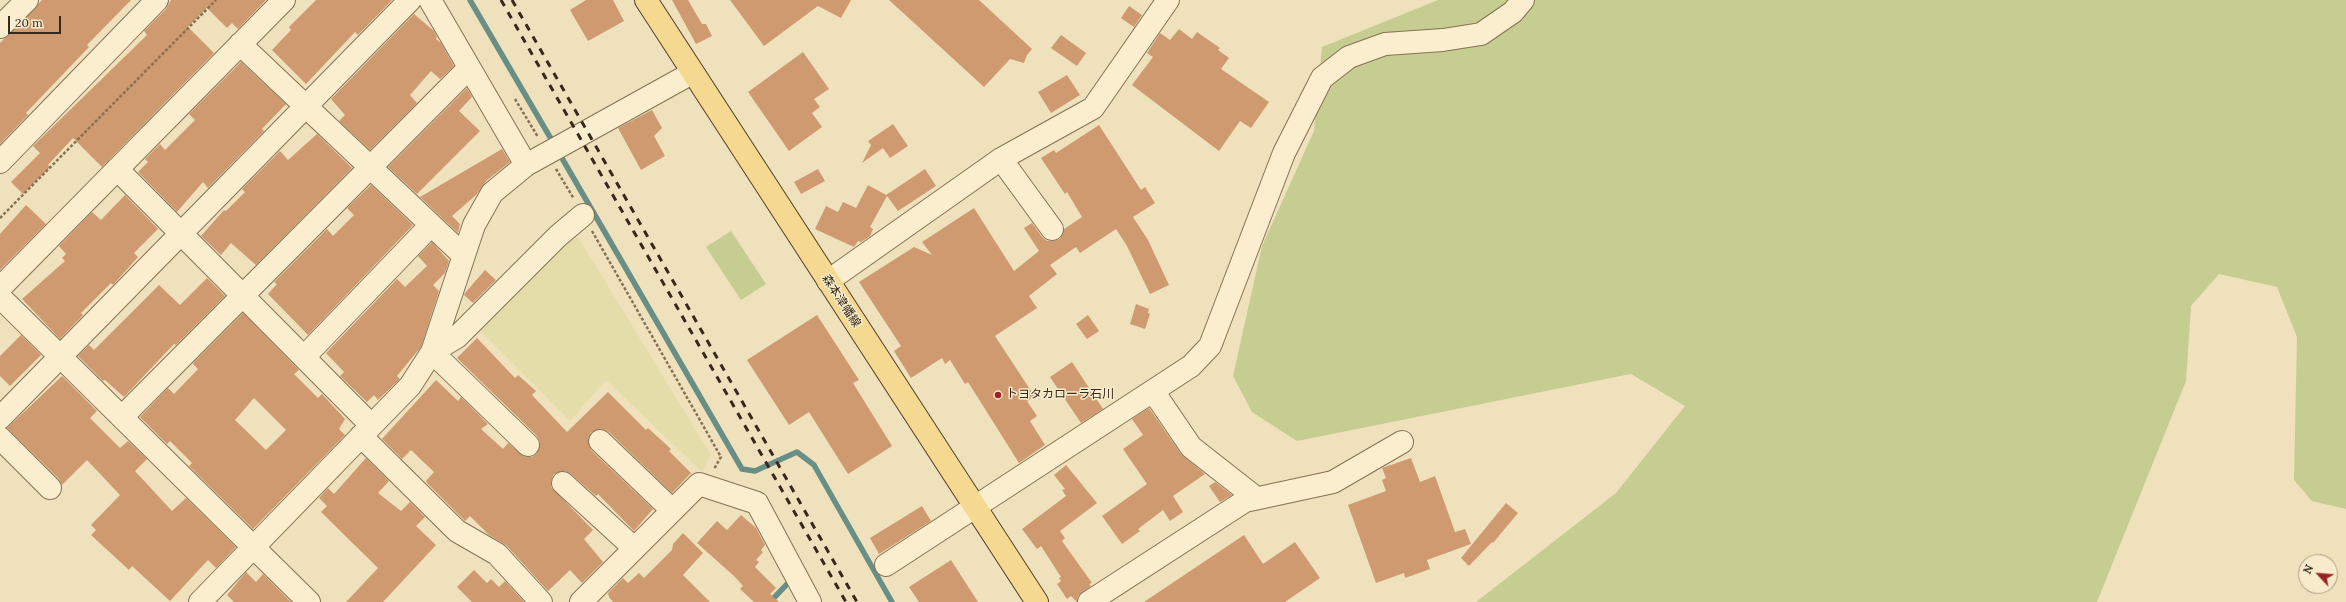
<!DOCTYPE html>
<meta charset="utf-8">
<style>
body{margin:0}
#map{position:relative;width:2346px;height:602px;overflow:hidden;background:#efe1bc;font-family:Lora,serif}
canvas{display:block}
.north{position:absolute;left:2298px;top:554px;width:40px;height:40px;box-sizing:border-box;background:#f7ebcc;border:1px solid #aa9d85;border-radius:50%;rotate:296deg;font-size:11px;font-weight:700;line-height:16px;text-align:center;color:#36281b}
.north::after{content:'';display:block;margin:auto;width:14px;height:18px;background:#992423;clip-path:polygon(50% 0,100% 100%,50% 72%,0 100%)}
.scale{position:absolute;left:8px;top:16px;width:53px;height:18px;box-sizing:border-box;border:2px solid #36281b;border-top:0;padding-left:5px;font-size:12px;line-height:14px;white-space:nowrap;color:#36281b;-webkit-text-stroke:3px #f7ebcc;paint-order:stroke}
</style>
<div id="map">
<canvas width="2346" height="602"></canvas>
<div class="north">N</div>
<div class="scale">20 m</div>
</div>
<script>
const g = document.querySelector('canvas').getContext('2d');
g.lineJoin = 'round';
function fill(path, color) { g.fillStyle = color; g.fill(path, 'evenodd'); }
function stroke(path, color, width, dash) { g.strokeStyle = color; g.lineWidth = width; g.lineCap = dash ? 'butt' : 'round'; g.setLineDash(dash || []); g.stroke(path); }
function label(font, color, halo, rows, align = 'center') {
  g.font = font + ' Lora,"Noto Sans JP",serif'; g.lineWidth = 3; g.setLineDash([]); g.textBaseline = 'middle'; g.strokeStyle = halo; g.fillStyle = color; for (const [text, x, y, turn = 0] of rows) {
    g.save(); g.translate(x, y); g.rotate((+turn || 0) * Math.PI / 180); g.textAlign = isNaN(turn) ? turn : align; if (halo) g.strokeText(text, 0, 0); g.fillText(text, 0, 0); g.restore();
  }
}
const farmland = new Path2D(`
 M 578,237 L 711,455 L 702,472 L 606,380 L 570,421 L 480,331 L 568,238 Z`);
const green = new Path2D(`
 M 1438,0 L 2346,0 L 2346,509 L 2312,501 L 2294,480 L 2297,337 L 2277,287 L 2219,274 L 2191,306 L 2186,381 L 2097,602 L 1476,602 L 1616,493 L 1685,406 L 1631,374 L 1297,441 L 1252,412 L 1233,376 L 1262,246 L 1314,131 L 1322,47 Z
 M 731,231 L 766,284 L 741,300 L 706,247 Z`);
const stream = new Path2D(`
 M 470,0 L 554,144
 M 559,153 L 742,469 L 755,471 L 797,452 L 814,465 L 892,602
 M 770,602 L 791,580`);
const building = new Path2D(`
 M 42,0 L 131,0 L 87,45 L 89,47 L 26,113 L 28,115 L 0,144 L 0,43 Z
 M 171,0 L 266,0 L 238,29 L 232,23 L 227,28 L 207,8 L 188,27 L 214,53 L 102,167 L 73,138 L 48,165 L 50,167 L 23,194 L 11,182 L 40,153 L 33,146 L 147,35 L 144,31 L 166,9 Z
 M 316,0 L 392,0 L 358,35 L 355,32 L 306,84 L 272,50 L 291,30 L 289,27 Z
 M 586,0 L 613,0 L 624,21 L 588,41 L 570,10 Z
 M 672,0 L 688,0 L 702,24 L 706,24 L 712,36 L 696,44 Z
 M 730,0 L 851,0 L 841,18 L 818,6 L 764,46 Z
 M 889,0 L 979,0 L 1032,49 L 1027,55 L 1024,63 L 1010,59 L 984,87 Z
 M 1129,6 L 1142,15 L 1134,27 L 1121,18 Z
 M 414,14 L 434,31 L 437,37 L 436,39 L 441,43 L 454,66 L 440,79 L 431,71 L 410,95 L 417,103 L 370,150 L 339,121 L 345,115 L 331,99 Z
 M 1179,29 L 1192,39 L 1197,32 L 1220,48 L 1218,50 L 1229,58 L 1221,69 L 1269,102 L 1251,128 L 1240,121 L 1219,151 L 1132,85 L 1153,57 L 1147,53 L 1160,33 L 1170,40 Z
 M 1061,35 L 1086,53 L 1077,66 L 1051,48 Z
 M 803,52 L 829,89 L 814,99 L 820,107 L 812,113 L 822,127 L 789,151 L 748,92 Z
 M 241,62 L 286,104 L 262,129 L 264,131 L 208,188 L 203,182 L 177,212 L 138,172 L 148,162 L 145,159 L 160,144 L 165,150 L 195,120 L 189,114 Z
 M 1067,75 L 1080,95 L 1051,113 L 1038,92 Z
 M 467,88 L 472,97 L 459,111 L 480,131 L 417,194 L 388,167 Z
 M 652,110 L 662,128 L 654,136 L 665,156 L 641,170 L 618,128 Z
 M 893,124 L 908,146 L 890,158 L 883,148 L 862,163 L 871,145 L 868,141 Z
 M 1099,125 L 1141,190 L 1145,187 L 1155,203 L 1133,217 L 1148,240 L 1169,285 L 1150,294 L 1127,246 L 1116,229 L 1080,253 L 1076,247 L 1050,265 L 1057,274 L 1029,296 L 1037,308 L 995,336 L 1035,397 L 1027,401 L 1037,416 L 1030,421 L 1045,445 L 1019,463 L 968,382 L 965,384 L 950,360 L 945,364 L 942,358 L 911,378 L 894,351 L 901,346 L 859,282 L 914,247 L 932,255 L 922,242 L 974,208 L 1014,271 L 1039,251 L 1024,228 L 1032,223 L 1042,237 L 1047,241 L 1054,241 L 1060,239 L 1064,229 L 1082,217 L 1067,192 L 1065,194 L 1041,158 L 1054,150 L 1056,153 Z
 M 317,134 L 352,168 L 256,265 L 231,243 L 221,255 L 201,236 L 224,210 L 226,211 L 245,192 L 242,189 L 280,151 L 288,160 Z
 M 502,149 L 510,162 L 487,180 L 476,195 L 452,216 L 460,224 L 458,233 L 420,197 Z
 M 818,169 L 825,181 L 801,194 L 794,182 Z
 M 925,169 L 936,186 L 898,211 L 887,196 L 870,227 L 873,229 L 870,236 L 861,242 L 858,241 L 854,247 L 815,229 L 826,206 L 838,212 L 843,202 L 856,208 L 868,185 L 886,195 Z
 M 371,185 L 413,225 L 308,335 L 268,294 L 277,284 L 274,282 L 327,229 L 333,236 L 354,215 L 347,208 Z
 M 125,195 L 160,231 L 158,229 L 134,253 L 138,257 L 113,285 L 111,283 L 81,313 L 83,315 L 60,339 L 22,299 L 65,261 L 62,258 L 66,254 L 59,246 L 92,212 L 101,220 Z
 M 26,205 L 46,224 L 0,270 L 0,234 Z
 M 432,242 L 449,261 L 445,273 L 433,285 L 439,291 L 421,347 L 397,376 L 400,379 L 378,400 L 374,395 L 367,402 L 340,376 L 344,372 L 326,353 L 397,279 L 405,287 L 427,266 L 418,256 Z
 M 485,270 L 496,280 L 473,303 L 464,295 L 465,293 Z
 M 207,278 L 225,296 L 176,345 L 174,344 L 124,397 L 105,380 L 103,381 L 78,356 L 89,345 L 94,350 L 159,285 L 180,305 Z
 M 1136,304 L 1149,309 L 1148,313 L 1150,314 L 1145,329 L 1130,324 Z
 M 243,313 L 299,370 L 294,374 L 318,398 L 322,394 L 345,419 L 339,429 L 345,435 L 253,529 L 189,466 L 192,463 L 170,441 L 167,444 L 140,417 L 168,388 L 174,394 L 198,369 L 193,364 L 194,362 ZM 254,398 L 286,430 L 266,450 L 235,420 Z
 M 817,315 L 859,380 L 853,383 L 892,446 L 848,474 L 809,412 L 789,425 L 747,360 Z
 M 1088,315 L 1099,331 L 1087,339 L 1076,324 Z
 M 21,335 L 41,355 L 10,386 L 0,376 L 0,356 Z
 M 477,338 L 515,378 L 518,375 L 536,391 L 532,395 L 567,432 L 608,392 L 646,430 L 648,428 L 671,449 L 669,451 L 691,473 L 672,493 L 609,432 L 603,429 L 591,432 L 588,438 L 591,450 L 653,509 L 634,531 L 598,494 L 596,496 L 571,474 L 565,471 L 554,474 L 551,481 L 551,487 L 593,530 L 584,539 L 603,562 L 582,583 L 570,570 L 548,591 L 506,545 L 489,535 L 470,516 L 465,521 L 428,484 L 426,481 L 434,472 L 411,450 L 402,459 L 382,439 L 436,380 L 458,401 L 461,397 L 488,424 L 481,429 L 503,449 L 508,443 L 525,457 L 532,457 L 537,453 L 540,442 L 537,436 L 457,358 Z
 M 1072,362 L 1103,409 L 1081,423 L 1050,377 Z
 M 62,376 L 97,411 L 90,418 L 120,448 L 128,441 L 147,459 L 135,471 L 172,511 L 186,498 L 236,547 L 216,568 L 208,560 L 170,601 L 132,566 L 129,570 L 91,535 L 96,530 L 91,525 L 120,495 L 87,460 L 62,485 L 59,479 L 7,428 Z
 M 1149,408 L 1181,454 L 1205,474 L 1173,496 L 1183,512 L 1170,521 L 1163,510 L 1138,529 L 1140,531 L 1122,544 L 1102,516 L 1147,484 L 1123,449 L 1143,435 L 1132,419 Z
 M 366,458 L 389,481 L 378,493 L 401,511 L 410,502 L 425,517 L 416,526 L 436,545 L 383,602 L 346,602 L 378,568 L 321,512 L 327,506 L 319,498 L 328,488 L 334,494 Z
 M 1411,458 L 1420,482 L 1435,476 L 1455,532 L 1465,529 L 1471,544 L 1427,560 L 1430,569 L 1405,578 L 1404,573 L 1376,583 L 1348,505 L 1386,491 L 1382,480 L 1386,478 L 1382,468 Z
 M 1066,465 L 1097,503 L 1060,531 L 1065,538 L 1062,541 L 1092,583 L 1089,584 L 1091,586 L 1078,596 L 1077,602 L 1071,596 L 1067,599 L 1057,584 L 1061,581 L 1059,578 L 1061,577 L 1041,546 L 1037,549 L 1022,529 L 1066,496 L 1062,490 L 1065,489 L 1054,475 Z
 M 1215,482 L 1232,495 L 1220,502 L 1209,486 Z
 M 1506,503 L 1518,513 L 1493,543 L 1492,542 L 1469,566 L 1461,558 Z
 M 922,506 L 931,521 L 879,554 L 870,538 Z
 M 741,515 L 756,528 L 765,545 L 761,550 L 763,552 L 756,560 L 759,562 L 755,567 L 776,588 L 770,594 L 779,602 L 754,602 L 740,589 L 743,586 L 735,577 L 697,543 L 717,521 L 727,530 Z
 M 683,533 L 703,553 L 683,575 L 710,602 L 613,602 L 609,597 L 608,593 L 623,578 L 628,583 L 639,573 L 644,578 L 672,550 L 673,544 Z
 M 1244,535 L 1263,564 L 1295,542 L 1320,578 L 1285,602 L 1144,602 Z
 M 951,560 L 978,602 L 919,602 L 909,587 Z
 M 474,570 L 487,583 L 491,579 L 499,587 L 505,581 L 524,602 L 472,602 L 457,587 Z
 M 246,572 L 256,582 L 263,574 L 291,602 L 234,602 L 227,595 Z`);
const path = new Path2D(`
 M 515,99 L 538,137
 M 556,169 L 574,199
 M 0,218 L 216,0
 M 592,231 L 721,457 L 714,469`);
const minor = new Path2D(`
 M 430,0 L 526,165
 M 0,27 L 27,0
 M 240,44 L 463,255
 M 1001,159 L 1052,229
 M 0,162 L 157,0
 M 117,169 L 371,425
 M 828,281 L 1001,159 L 1093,108 L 1168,0
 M 0,288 L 284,0
 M 0,297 L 309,602
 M 304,357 L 431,225
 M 1153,391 L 1191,447 L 1256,498
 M 122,417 L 469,68
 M 0,418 L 410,0
 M 361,436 L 457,531 L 497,554 L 541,602
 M 0,438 L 50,488
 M 600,441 L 672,510
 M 528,445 L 432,352 L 457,337 L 558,236 L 583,215
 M 563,483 L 634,548
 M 886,565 L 1191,366 L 1210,346 L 1284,153 L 1322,78 L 1349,57 L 1385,44 L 1443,40 L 1481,34 L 1513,12 L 1523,0
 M 200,602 L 410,386 L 432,352 L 474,225 L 492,193 L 526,165 L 692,73
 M 581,602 L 699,484 L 757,503 L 810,602
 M 1089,602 L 1245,501 L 1333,482 L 1402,442`);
const major = new Path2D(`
 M 646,0 L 1037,602`);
const rail = new Path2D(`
 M 501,0 L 846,602
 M 512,0 L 857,602`);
const markers = [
 [998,395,4,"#992423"]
];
const streetNames = [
 ["森本津幡線",841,301,57]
];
const poiNames = [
 ["トヨタカローラ石川",1006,395]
];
fill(farmland, '#e5dda9');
fill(green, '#c5cd90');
stroke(stream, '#688e85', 5.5);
fill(building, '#cf9a70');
stroke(minor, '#877155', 24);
stroke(major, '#543f2a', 24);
stroke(path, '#877155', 2.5, [3, 2]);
stroke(minor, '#faeecf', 22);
stroke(major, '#f6d991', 22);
stroke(rail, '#36281b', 3, [7, 7]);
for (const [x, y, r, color] of markers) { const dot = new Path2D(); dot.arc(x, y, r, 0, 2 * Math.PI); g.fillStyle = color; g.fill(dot); stroke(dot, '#f7ebcc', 1.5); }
label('12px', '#36281b', '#f7ebcc', streetNames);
label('12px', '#36281b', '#f7ebcc', poiNames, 'left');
</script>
